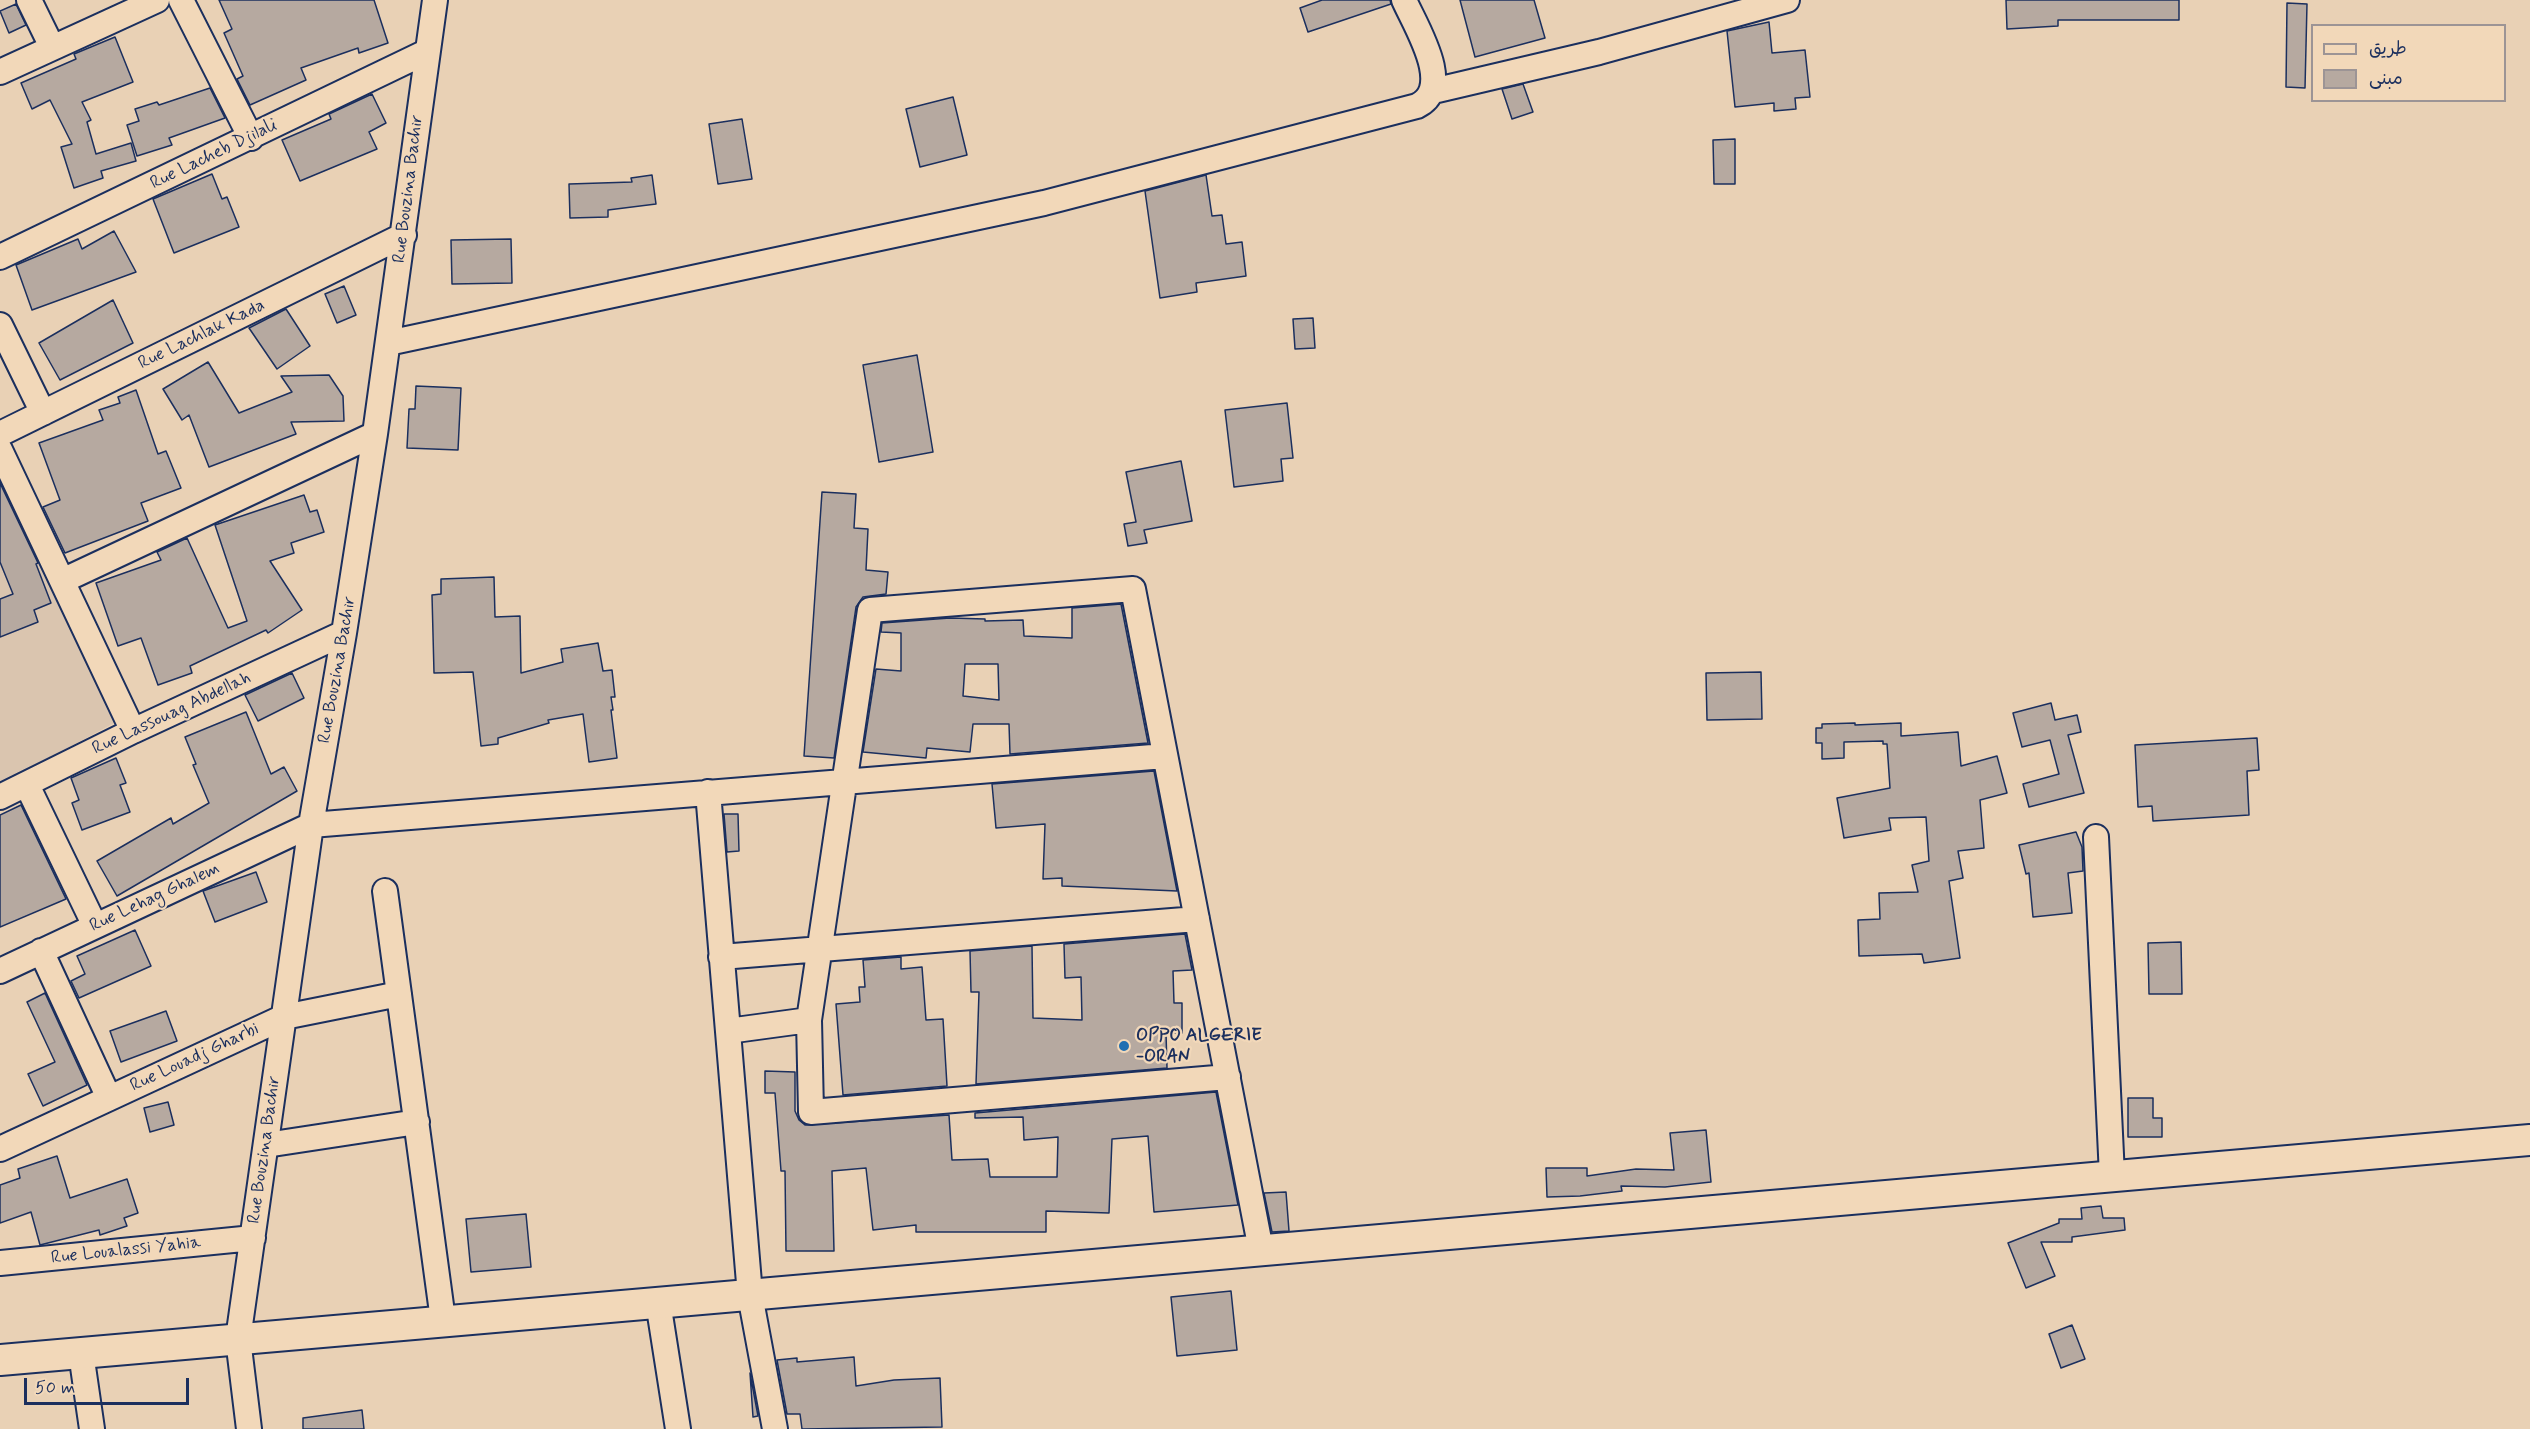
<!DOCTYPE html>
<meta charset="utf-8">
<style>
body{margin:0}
#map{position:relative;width:2530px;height:1429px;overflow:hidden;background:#e9d1b5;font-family:Mynerve,"Playpen Sans Arabic",sans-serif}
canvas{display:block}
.legend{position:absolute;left:2311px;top:24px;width:195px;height:78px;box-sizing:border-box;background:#f2d8b9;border:2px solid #9c9495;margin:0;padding:8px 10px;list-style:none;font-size:18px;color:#1b2f5e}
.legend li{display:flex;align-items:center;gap:12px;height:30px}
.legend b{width:30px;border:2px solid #9c9495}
.scale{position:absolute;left:24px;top:1378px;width:165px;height:27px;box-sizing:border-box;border:3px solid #1b2f5e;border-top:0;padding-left:8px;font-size:18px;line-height:21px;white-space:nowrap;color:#1b2f5e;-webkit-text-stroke:4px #f2d8b9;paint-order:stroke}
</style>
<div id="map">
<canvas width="2530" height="1429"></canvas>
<ul class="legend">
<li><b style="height:8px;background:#f2d8b9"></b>طريق</li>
<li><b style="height:16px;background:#b6a9a0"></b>مبنى</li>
</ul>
<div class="scale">50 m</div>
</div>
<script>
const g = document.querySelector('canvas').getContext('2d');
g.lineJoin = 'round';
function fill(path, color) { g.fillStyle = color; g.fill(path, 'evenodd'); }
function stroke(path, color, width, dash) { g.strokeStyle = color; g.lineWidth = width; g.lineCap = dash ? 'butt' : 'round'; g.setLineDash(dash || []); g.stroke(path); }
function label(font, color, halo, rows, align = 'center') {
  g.font = font + ' Mynerve,sans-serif'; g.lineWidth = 4.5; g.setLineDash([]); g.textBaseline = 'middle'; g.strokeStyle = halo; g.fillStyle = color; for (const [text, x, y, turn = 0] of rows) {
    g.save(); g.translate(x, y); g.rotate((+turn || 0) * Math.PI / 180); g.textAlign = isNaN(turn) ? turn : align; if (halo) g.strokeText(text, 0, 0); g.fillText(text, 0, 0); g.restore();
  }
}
const built = new Path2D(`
 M 0,479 L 116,722 L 0,784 Z`);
const building = new Path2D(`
 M 219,0 L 374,0 L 388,43 L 359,53 L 358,48 L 301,68 L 306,80 L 250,105 L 237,79 L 243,76 L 224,33 L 232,29 Z
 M 1322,0 L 1390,0 L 1391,4 L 1308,32 L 1300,8 Z
 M 1460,0 L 1534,0 L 1545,38 L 1475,57 Z
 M 2006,0 L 2179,0 L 2179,20 L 2058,20 L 2058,26 L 2007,29 Z
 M 2287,3 L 2307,4 L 2305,88 L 2286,87 Z
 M 16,4 L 26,25 L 9,33 L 0,11 Z
 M 1769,22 L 1772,53 L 1805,50 L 1810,97 L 1795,98 L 1796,109 L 1774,111 L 1774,103 L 1735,107 L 1727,31 Z
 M 115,37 L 133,82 L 82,102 L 91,120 L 87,122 L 96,154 L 131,143 L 136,161 L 101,171 L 103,178 L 74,188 L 61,147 L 72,144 L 50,100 L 32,109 L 21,83 L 76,59 L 74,54 Z
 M 1523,84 L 1533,112 L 1512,119 L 1502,89 Z
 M 210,88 L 225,118 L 169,138 L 172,145 L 137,156 L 127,125 L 139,121 L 135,109 L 157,102 L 159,105 Z
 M 372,94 L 386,123 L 369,132 L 377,149 L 300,181 L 282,140 L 331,119 L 329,114 Z
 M 953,97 L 967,155 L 920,167 L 906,109 Z
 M 742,119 L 752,179 L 718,184 L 709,124 Z
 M 1735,139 L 1735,184 L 1714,184 L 1713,140 Z
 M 212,174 L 222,199 L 227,197 L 239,227 L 174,253 L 153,199 Z
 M 652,175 L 656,204 L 608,210 L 608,217 L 570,218 L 569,184 L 632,182 L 631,178 Z
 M 1206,175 L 1212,216 L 1222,215 L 1226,244 L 1242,242 L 1246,276 L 1196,283 L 1197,292 L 1160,298 L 1145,191 Z
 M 114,231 L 136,272 L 32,310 L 16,265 L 78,239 L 82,249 Z
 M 511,239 L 512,283 L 452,284 L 451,240 Z
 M 344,286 L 356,315 L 337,323 L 325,294 Z
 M 113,300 L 133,343 L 60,380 L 39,343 Z
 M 286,309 L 310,346 L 277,369 L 249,328 Z
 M 1313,318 L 1315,348 L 1295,349 L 1293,319 Z
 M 917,355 L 933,452 L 879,462 L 863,365 Z
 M 208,362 L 239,413 L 292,392 L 281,376 L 329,375 L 343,396 L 344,421 L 291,422 L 296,434 L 209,467 L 189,415 L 182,420 L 163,389 Z
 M 416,386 L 461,388 L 458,450 L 407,448 L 409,409 L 415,409 Z
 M 136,390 L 158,454 L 166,451 L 181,488 L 141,503 L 148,521 L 65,553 L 43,507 L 60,500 L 39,443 L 103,420 L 99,410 L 120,403 L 118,397 Z
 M 1287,403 L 1293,458 L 1281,459 L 1283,481 L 1234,487 L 1225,410 Z
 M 1181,461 L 1192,521 L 1144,530 L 1147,543 L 1128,546 L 1124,524 L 1136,522 L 1126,472 Z
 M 0,483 L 38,563 L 36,564 L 51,603 L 34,610 L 38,622 L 0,637 L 0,599 L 13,594 L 0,562 Z
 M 822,492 L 856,494 L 854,528 L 868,529 L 866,570 L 888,572 L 886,594 L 863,597 L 856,607 L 834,758 L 804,756 Z
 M 304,495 L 310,512 L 317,510 L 324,532 L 291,543 L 294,553 L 270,561 L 302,610 L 268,633 L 266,630 L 190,666 L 192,673 L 158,685 L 141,638 L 118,646 L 96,583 L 161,560 L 157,552 L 187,538 L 228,628 L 247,621 L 215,525 Z
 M 494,577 L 495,617 L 520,616 L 521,673 L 563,662 L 561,649 L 598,643 L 603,671 L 612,670 L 615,697 L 611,697 L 613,710 L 611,710 L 617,758 L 589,762 L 583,714 L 548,720 L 549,723 L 498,738 L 498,744 L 481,746 L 473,672 L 434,673 L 432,595 L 441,594 L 441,579 Z
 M 1121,604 L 1148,743 L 1010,754 L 1009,724 L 973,724 L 970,752 L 927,748 L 926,758 L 863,752 L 876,669 L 901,671 L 901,633 L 881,632 L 882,623 L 950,618 L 985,619 L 985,621 L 1023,620 L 1024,636 L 1072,638 L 1072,608 ZM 965,664 L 998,664 L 999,700 L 963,696 Z
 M 1761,672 L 1762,719 L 1707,720 L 1706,673 Z
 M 292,673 L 304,698 L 258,721 L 245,695 Z
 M 2051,703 L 2055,720 L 2077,715 L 2081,732 L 2068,735 L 2084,793 L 2029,807 L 2023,784 L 2059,774 L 2050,740 L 2022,747 L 2013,713 Z
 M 246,712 L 271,774 L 284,767 L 297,791 L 117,896 L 97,861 L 171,818 L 173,824 L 209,803 L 193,765 L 196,764 L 185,737 Z
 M 1855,723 L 1855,725 L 1901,723 L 1901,736 L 1958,732 L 1961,766 L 1997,756 L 2007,793 L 1980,800 L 1984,848 L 1958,851 L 1963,878 L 1949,881 L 1960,958 L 1924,963 L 1922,954 L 1859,956 L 1858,920 L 1880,919 L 1879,893 L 1918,892 L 1912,865 L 1929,861 L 1926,817 L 1889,818 L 1891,830 L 1844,838 L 1837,798 L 1890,788 L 1887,744 L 1883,744 L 1883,741 L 1844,742 L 1844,758 L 1822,759 L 1822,743 L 1816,743 L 1816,728 L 1822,728 L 1822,724 Z
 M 2257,738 L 2259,770 L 2247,771 L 2249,815 L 2153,821 L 2152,806 L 2138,807 L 2135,745 Z
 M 116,758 L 126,783 L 120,785 L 130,812 L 82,830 L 72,803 L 79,800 L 71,778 Z
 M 1154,771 L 1177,891 L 1062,886 L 1062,878 L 1043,879 L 1045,824 L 996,828 L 992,784 Z
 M 21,805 L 66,899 L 0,927 L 0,815 Z
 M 724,814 L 738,814 L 739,851 L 727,852 Z
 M 2076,832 L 2082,847 L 2083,871 L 2068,873 L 2072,913 L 2033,917 L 2029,873 L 2026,874 L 2019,845 Z
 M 256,872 L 267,902 L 215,922 L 203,891 Z
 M 135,930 L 151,966 L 79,998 L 71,981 L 85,974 L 77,956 Z
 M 1185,934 L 1192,970 L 1173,971 L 1174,1003 L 1182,1003 L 1182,1033 L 1166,1033 L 1167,1068 L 976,1084 L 979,992 L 971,992 L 970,951 L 1032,946 L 1033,1018 L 1082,1020 L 1081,977 L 1065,978 L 1064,944 Z
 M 2181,942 L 2182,994 L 2149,994 L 2148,943 Z
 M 901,957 L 901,969 L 922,967 L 926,1020 L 943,1019 L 947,1086 L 843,1095 L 836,1004 L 860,1002 L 859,987 L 865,987 L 863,960 Z
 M 45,993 L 87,1085 L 43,1106 L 28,1074 L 55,1062 L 27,1002 Z
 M 166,1011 L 177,1041 L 121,1062 L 110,1031 Z
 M 765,1071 L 795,1072 L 795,1111 L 799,1120 L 805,1125 L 949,1115 L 952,1160 L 988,1159 L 990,1177 L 1057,1177 L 1058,1137 L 1024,1140 L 1023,1117 L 975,1118 L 975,1113 L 1216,1092 L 1238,1205 L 1154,1212 L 1148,1136 L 1112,1139 L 1109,1213 L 1046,1211 L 1046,1232 L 916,1232 L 916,1225 L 873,1230 L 866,1168 L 832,1171 L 834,1251 L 786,1251 L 785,1171 L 781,1171 L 775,1093 L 765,1093 Z
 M 2128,1098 L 2153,1098 L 2153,1118 L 2162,1118 L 2162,1137 L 2128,1137 Z
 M 168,1102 L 174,1125 L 150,1132 L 144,1108 Z
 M 1706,1130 L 1711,1182 L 1665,1187 L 1621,1186 L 1622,1191 L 1580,1196 L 1547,1197 L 1546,1168 L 1587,1168 L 1587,1176 L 1636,1169 L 1674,1170 L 1670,1133 Z
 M 57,1156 L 70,1198 L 127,1179 L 138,1213 L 124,1218 L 127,1226 L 100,1235 L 99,1230 L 40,1245 L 31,1212 L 0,1223 L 0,1185 L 20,1178 L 18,1169 Z
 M 1286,1192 L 1289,1231 L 1272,1232 L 1264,1193 Z
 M 2101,1206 L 2103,1218 L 2124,1218 L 2125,1230 L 2072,1237 L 2072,1242 L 2041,1242 L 2055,1276 L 2026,1288 L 2008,1243 L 2059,1223 L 2059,1219 L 2082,1219 L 2081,1208 Z
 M 526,1214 L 531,1267 L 471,1272 L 466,1219 Z
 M 1231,1291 L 1237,1350 L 1177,1356 L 1171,1297 Z
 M 2072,1325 L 2085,1359 L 2061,1368 L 2049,1334 Z
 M 854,1357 L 856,1386 L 894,1380 L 940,1378 L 942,1427 L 802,1429 L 800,1414 L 787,1414 L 777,1360 L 797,1358 L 797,1362 Z
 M 750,1373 L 758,1416 L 753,1417 Z
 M 362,1410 L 364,1429 L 303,1429 L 303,1418 Z`);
const minor = new Path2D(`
 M 29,0 L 52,47
 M 181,0 L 251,138
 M 0,72 L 157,0
 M 1433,91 L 1599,52 L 1787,0
 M 0,257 L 426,52
 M 0,325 L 43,413
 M 388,343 L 1044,203 L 1417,106 C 1455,88 1416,27 1404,0
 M 0,434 L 404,235
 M 0,450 L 133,731
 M 62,581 L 375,434
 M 27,785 L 95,926
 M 708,792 L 750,1295 L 775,1429
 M 0,797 L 133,731 L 344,633
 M 2096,837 L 2112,1176
 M 385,891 L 443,1320
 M 41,951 L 109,1098
 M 721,957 L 1197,919
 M 0,971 L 311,825 L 1165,756
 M 728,1031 L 809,1020
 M 1228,1077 L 811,1112 L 809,1020 L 870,610 L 1133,589 C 1176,809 1218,1030 1261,1250
 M 266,1145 L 417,1122
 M 0,1149 L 284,1017 L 399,994
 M 0,1263 L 253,1238
 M 658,1302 L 678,1429
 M 81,1353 L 92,1429
 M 249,1429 L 238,1339 L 311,825 L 344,633 L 375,434 L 435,0`);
const major = new Path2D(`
 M 0,1360 L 2530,1140`);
const markers = [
 [1124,1046,6,"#1f6fb2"]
];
const streetNames = [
 ["Rue Lacheb Djilali",214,155,-26],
 ["Rue Bouzina Bachir",409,189,-83],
 ["Rue Lachlak Kada",202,335,-26],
 ["Rue Bouzina Bachir",338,670,-80],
 ["Rue Lassouag Abdellah",172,714,-25],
 ["Rue Lehag Ghalem",155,898,-25],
 ["Rue Louadj Gharbi",195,1058,-25],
 ["Rue Bouzina Bachir",265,1150,-82],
 ["Rue Loualassi Yahia",126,1251,-6]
];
const poiNames = [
 ["OPPO ALGERIE",1136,1036],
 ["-ORAN",1136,1057]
];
fill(built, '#dac5af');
fill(building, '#b6a9a0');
stroke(building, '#1b2f5e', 1.5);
stroke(minor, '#1b2f5e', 28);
stroke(major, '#1b2f5e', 34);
stroke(minor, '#f2d8b9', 24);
stroke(major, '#f2d8b9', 30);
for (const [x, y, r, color] of markers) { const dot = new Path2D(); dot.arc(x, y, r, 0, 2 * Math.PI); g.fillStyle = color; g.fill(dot); stroke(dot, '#f2d8b9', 2); }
label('18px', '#1b2f5e', '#f2d8b9', streetNames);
label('bold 18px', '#1b2f5e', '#f2d8b9', poiNames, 'left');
</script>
